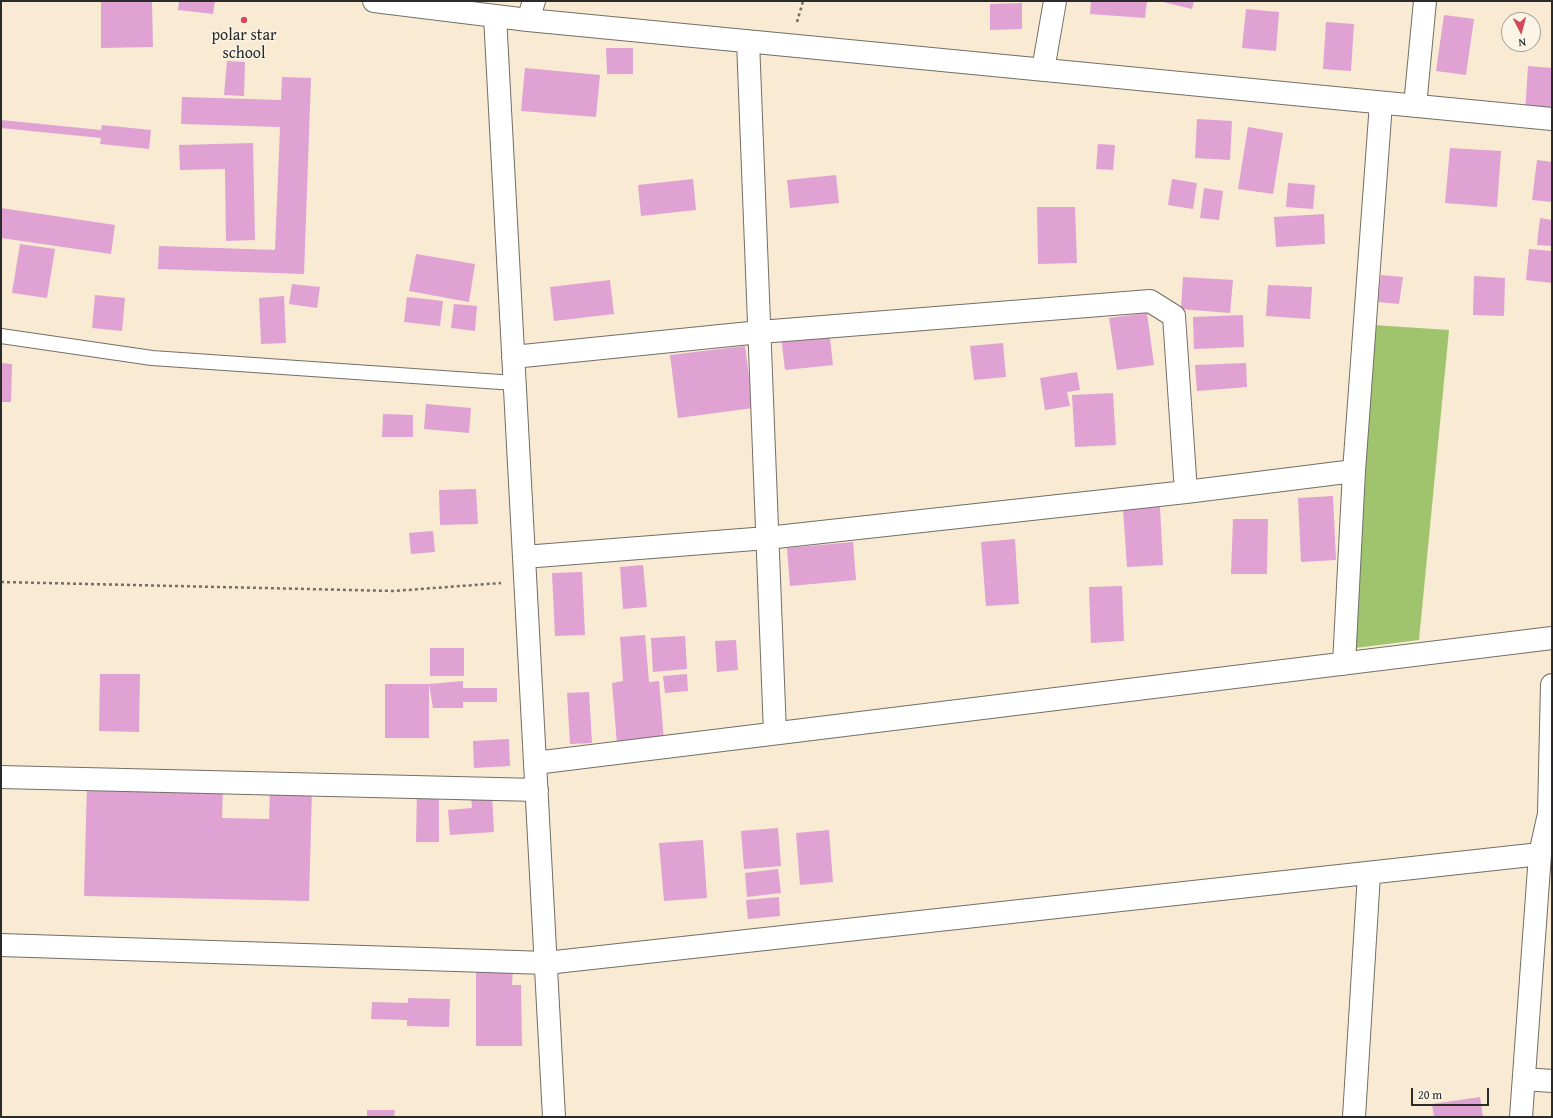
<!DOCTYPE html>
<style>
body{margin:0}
#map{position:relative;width:1553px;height:1118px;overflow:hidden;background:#f8ead3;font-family:"Gentium Book Plus",serif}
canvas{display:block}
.frame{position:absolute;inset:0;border:2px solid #2b2b2b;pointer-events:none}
.north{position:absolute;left:1501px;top:12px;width:40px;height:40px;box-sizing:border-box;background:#fcf5e5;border:1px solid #a8a49b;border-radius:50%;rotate:174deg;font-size:11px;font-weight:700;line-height:16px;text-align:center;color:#2b2b2b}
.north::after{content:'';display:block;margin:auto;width:14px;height:18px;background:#d1495b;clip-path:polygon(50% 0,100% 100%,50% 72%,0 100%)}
.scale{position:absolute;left:1411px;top:1088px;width:78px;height:18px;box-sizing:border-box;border:2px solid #2b2b2b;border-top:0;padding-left:5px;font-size:12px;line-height:14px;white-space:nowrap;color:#2b2b2b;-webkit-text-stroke:3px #fcf5e5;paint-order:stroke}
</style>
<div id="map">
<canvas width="1553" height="1118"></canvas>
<div class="frame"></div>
<div class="north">N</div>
<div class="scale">20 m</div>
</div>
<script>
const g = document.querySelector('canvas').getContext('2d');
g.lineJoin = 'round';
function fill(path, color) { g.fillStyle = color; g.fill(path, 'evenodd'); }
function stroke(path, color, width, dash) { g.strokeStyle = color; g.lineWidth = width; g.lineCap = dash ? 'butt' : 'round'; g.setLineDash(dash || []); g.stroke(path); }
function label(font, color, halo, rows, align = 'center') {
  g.font = font + ' "Gentium Book Plus",serif'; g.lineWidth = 3; g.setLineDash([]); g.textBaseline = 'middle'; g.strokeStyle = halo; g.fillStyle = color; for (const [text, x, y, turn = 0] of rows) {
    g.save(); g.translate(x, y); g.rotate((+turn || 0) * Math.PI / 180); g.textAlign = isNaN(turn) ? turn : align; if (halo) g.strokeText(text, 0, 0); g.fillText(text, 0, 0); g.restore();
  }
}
const green = new Path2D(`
 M 1358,324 L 1449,330 L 1419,640 L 1355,648 Z`);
const building = new Path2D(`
 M 101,1 L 152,1 L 153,47 L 101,48 Z
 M 179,1 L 215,1 L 213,14 L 178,10 Z
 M 1091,1 L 1147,1 L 1145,18 L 1090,14 Z
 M 1163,1 L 1194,1 L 1192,9 L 1163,2 Z
 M 1022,3 L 1022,29 L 990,30 L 990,4 Z
 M 1246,9 L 1279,12 L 1276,51 L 1242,48 Z
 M 1444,15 L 1474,19 L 1466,75 L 1436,71 Z
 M 1326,22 L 1354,24 L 1351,71 L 1323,69 Z
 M 606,48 L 633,48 L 633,74 L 607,74 Z
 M 227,61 L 245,62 L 244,96 L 224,95 Z
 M 1528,66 L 1552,68 L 1552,115 L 1525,113 Z
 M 525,68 L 600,75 L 596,117 L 521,111 Z
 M 282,77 L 311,78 L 304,274 L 158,269 L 159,246 L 275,250 L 280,127 L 181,124 L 182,97 L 281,100 Z
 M 1197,119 L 1232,121 L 1230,160 L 1195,158 Z
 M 1,120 L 101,130 L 102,125 L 151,130 L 149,149 L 100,144 L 101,138 L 1,128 Z
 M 1248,127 L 1283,133 L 1273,194 L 1238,189 Z
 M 253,143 L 255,240 L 226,241 L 225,169 L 180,170 L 179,145 Z
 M 1098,144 L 1115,145 L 1113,170 L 1096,169 Z
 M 1450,148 L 1501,151 L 1497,207 L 1445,203 Z
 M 1537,160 L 1552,162 L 1552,202 L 1532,200 Z
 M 836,175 L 839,203 L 790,208 L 787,180 Z
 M 693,179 L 696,210 L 641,216 L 638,185 Z
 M 1172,179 L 1197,183 L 1193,209 L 1168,205 Z
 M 1288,183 L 1315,185 L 1313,209 L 1286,207 Z
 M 1204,188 L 1223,191 L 1219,220 L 1200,218 Z
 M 1037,207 L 1075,207 L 1077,263 L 1038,264 Z
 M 1,208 L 115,225 L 111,254 L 1,238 Z
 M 1324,214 L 1325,244 L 1276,247 L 1274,217 Z
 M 1540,218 L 1552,220 L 1552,246 L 1537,245 Z
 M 20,244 L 55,249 L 47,298 L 12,293 Z
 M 1529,249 L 1552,251 L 1552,283 L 1526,280 Z
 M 416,254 L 475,264 L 469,302 L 409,291 Z
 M 1381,275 L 1403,277 L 1399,304 L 1378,302 Z
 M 1474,276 L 1505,278 L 1504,316 L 1473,315 Z
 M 1183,277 L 1233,280 L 1230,313 L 1181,309 Z
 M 610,280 L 614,314 L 554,321 L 550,287 Z
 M 292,284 L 320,287 L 317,308 L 289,304 Z
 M 1268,285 L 1312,287 L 1310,319 L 1266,316 Z
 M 95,295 L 125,298 L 122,331 L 92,328 Z
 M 284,296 L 286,343 L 261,344 L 259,298 Z
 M 407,297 L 443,301 L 440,326 L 404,322 Z
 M 454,304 L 477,306 L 475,331 L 451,328 Z
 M 1147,313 L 1154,365 L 1117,370 L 1109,318 Z
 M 1243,315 L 1244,347 L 1194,349 L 1193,317 Z
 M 829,330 L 833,365 L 785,370 L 781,336 Z
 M 1003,343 L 1006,377 L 974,380 L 970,346 Z
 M 745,346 L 753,408 L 678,418 L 670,355 Z
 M 1,363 L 12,364 L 11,402 L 1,402 Z
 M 1246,363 L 1247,387 L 1197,391 L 1195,365 Z
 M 1077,372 L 1080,390 L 1067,392 L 1070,406 L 1045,410 L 1040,378 Z
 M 1113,393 L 1116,445 L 1075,447 L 1072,395 Z
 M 426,404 L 471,408 L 469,433 L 424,429 Z
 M 383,414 L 413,415 L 413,437 L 382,437 Z
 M 476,489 L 478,524 L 440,525 L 439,490 Z
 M 1333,496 L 1336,560 L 1301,562 L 1298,498 Z
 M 1160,507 L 1163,565 L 1127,567 L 1123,509 Z
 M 1233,519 L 1268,519 L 1267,574 L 1231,574 Z
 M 433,531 L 435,552 L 411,554 L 409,533 Z
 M 1015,539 L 1019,604 L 986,606 L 981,542 Z
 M 853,542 L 856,580 L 790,586 L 787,548 Z
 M 643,565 L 647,607 L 623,609 L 620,567 Z
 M 582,572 L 585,635 L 555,636 L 552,573 Z
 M 1122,586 L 1124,641 L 1091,643 L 1089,587 Z
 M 645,635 L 649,682 L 659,681 L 664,741 L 617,744 L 612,683 L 623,681 L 620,637 Z
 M 685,636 L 687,669 L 653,672 L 651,638 Z
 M 736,640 L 738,670 L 717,672 L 715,641 Z
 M 430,648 L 464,648 L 464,676 L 430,676 Z
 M 100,674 L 140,674 L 139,732 L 99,731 Z
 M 687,674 L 688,691 L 665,693 L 663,676 Z
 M 463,681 L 463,688 L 497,688 L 497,702 L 463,702 L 463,708 L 433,708 L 429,684 L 429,738 L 385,738 L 385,684 L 429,684 Z
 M 589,692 L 592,743 L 570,744 L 567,693 Z
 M 509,739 L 510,766 L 474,768 L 473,741 Z
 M 87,784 L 223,788 L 222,818 L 269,819 L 270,789 L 312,790 L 309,901 L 84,896 Z
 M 417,788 L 439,789 L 439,842 L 416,842 Z
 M 492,795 L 494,832 L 450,835 L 448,810 L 472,808 L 471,796 Z
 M 778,828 L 781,866 L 744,869 L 741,831 Z
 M 829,830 L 833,882 L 800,885 L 796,833 Z
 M 703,840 L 707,898 L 664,901 L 659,843 Z
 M 778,869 L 781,893 L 747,897 L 745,873 Z
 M 779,897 L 780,916 L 748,919 L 746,900 Z
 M 476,967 L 513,967 L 512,985 L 521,985 L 522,1046 L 476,1046 Z
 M 408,998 L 450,999 L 449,1027 L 407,1026 L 407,1020 L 371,1019 L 372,1002 L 408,1003 Z
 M 1480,1097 L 1483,1117 L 1434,1117 L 1432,1104 Z
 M 367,1110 L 395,1110 L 394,1117 L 367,1117 Z`);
const path = new Path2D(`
 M 797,22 L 803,1
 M 1,582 L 394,591 L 501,583`);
const service = new Path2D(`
 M 1,336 L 152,358 L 515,383`);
const minor = new Path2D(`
 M 374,1 L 528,20 L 1552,119
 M 495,16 L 554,1117
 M 528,20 L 534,1
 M 748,41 L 775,733
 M 1043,70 L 1055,1
 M 1415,106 L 1425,1
 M 513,357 L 760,332 L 1150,301 L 1174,316 L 1186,492
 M 524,557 L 767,538 L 1186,492 L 1354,471
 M 1344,664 L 1354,471 L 1381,103
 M 535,763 L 1552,638
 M 1,777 L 537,790
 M 1549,814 L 1552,685
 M 1,945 L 546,963 L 1540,854 L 1549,814 L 1552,814
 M 1524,1079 L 1552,1081
 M 1354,1117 L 1369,874
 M 1521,1117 L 1540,854`);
const markers = [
 [244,20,4,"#d1495b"]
];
const poiNames = [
 ["polar star",244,36],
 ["school",244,54]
];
fill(green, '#a0c36d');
fill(building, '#dfa2d3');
stroke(service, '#736e66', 16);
stroke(minor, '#736e66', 24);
stroke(path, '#736e66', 2.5, [3, 3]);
stroke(service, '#fff', 14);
stroke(minor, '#fff', 22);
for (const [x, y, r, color] of markers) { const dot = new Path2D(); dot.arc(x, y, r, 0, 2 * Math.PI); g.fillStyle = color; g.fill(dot); stroke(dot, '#fcf5e5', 1.5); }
label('16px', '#2b2b2b', '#fcf5e5', poiNames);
</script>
